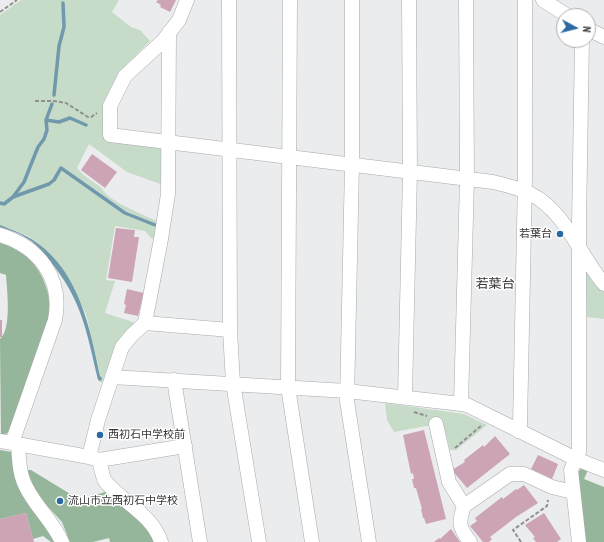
<!DOCTYPE html>
<meta charset="utf-8">
<style>
body{margin:0}
#map{position:relative;width:604px;height:542px;overflow:hidden;background:#ebeced;font-family:"PT Sans Narrow",sans-serif}
canvas{display:block}
.north{position:absolute;left:556px;top:8px;width:40px;height:40px;box-sizing:border-box;background:#fff;border:1px solid #afafaf;border-radius:50%;rotate:97deg;font-size:11px;font-weight:700;line-height:16px;text-align:center;color:#363637}
.north::after{content:'';display:block;margin:auto;width:14px;height:18px;background:#2b69a0;clip-path:polygon(50% 0,100% 100%,50% 72%,0 100%)}
</style>
<div id="map">
<canvas width="604" height="542"></canvas>
<div class="north">N</div>
</div>
<script>
const g = document.querySelector('canvas').getContext('2d');
g.lineJoin = 'round';
function fill(path, color) { g.fillStyle = color; g.fill(path, 'evenodd'); }
function stroke(path, color, width, dash) { g.strokeStyle = color; g.lineWidth = width; g.lineCap = dash ? 'butt' : 'round'; g.setLineDash(dash || []); g.stroke(path); }
function label(font, color, halo, rows, align = 'center') {
  g.font = font + ' "PT Sans Narrow","Noto Sans JP",sans-serif'; g.lineWidth = 3; g.setLineDash([]); g.textBaseline = 'middle'; g.strokeStyle = halo; g.fillStyle = color; for (const [text, x, y, turn = 0] of rows) {
    g.save(); g.translate(x, y); g.rotate((+turn || 0) * Math.PI / 180); g.textAlign = isNaN(turn) ? turn : align; if (halo) g.strokeText(text, 0, 0); g.fillText(text, 0, 0); g.restore();
  }
}
const green = new Path2D(`
 M 21,0 L 119,0 L 112,12 L 131,27 L 140,30 L 150,41 L 129,62 L 117,78 L 106,140 L 159,147 L 164,153 L 163,185 L 127,172 L 89,144 L 77,168 C 83,176 91,180 99,186 C 102,188 104,192 106,194 C 116,204 146,216 159,222 L 156,239 L 151,238 L 145,231 L 115,226 L 106,280 L 115,281 L 105,313 L 136,323 L 119,341 L 114,349 L 102,383 L 99,381 L 101,378 L 86,314 L 66,275 L 37,242 L 26,235 L 0,225 L 0,15 ZM 61,166 L 126,211 L 155,224 L 155,226 L 125,213 L 61,170 L 55,180 L 51,183 Z
 M 586,273 L 604,291 L 604,319 L 587,317 Z
 M 385,403 L 464,414 L 487,425 L 456,450 L 450,450 L 443,423 L 394,432 L 387,420 Z`);
const forest = new Path2D(`
 M 0,243 C 34,253 48,278 51,312 L 10,431 L 1,437 L 0,339 C 12,329 7,290 6,275 L 0,273 Z
 M 0,450 L 12,452 L 58,542 L 51,542 L 43,536 L 33,539 L 26,513 L 0,519 Z
 M 582,468 L 588,470 L 584,479 L 604,487 L 604,542 L 585,542 L 578,472 Z
 M 27,470 L 31,470 L 80,500 L 108,491 L 145,525 L 156,542 L 110,542 L 109,538 L 93,542 L 70,542 L 62,522 L 37,495 Z`);
const water = new Path2D(`
 M 0,225 C 12,230 25,234 36,242 C 79,272 90,328 100,376 L 102,378 L 101,381 L 98,380 C 87,333 82,299 49,260 C 43,253 37,244 28,239 C 20,233 9,230 0,227 Z`);
const stream = new Path2D(`
 M 54,95 L 59,46 L 64,27 L 63,3
 M 46,120 L 52,104
 M 13,197 L 24,182 L 38,147 L 44,139 L 47,130 L 46,120 L 59,122 L 70,118 L 86,125
 M 0,203 L 4,204 L 13,197 L 49,184 L 54,180 L 61,168 L 125,213 L 155,225`);
const building = new Path2D(`
 M 158,0 L 176,0 L 170,12 L 160,7 L 161,5 L 156,2 Z
 M 92,154 L 117,172 L 105,188 L 81,170 Z
 M 116,228 L 135,230 L 134,237 L 139,237 L 132,282 L 108,278 Z
 M 127,289 L 144,293 L 138,316 L 124,313 L 126,305 L 124,304 Z
 M 0,320 L 2,320 L 2,337 L 0,337 Z
 M 424,430 L 446,519 L 426,524 L 424,518 L 423,518 L 421,509 L 422,509 L 416,488 L 414,488 L 412,479 L 414,479 L 413,473 L 411,474 L 403,435 Z
 M 495,436 L 510,454 L 467,488 L 452,470 L 465,462 L 464,460 L 483,445 L 484,447 Z
 M 538,455 L 558,464 L 552,479 L 531,469 Z
 M 524,485 L 538,503 L 516,517 L 490,537 L 492,539 L 489,542 L 483,542 L 470,526 L 477,521 L 475,518 L 502,497 L 503,499 L 516,489 L 517,490 Z
 M 26,513 L 34,542 L 0,542 L 0,519 Z
 M 544,513 L 561,539 L 557,542 L 536,542 L 533,538 L 535,537 L 525,525 Z
 M 451,529 L 460,542 L 434,542 L 439,538 L 440,539 Z`);
const path = new Path2D(`
 M 0,12 L 17,0
 M 35,101 L 54,101 L 66,103 L 88,117 L 91,117 L 97,113
 M 414,412 L 427,416
 M 455,448 L 482,425
 M 521,542 L 513,530 L 547,506 L 548,500`);
const minor = new Path2D(`
 M 187,0 L 179,20 L 163,41 L 125,76 L 110,106 L 110,135 L 493,182 C 506,185 519,188 531,194 C 566,212 580,256 604,284
 M 229,0 L 230,330 L 233,383 L 259,542
 M 290,0 L 288,387 L 312,542
 M 352,0 L 352,164 L 347,401 L 369,542
 M 543,0 L 568,16
 M 588,29 L 604,37
 M 0,235 C 39,247 63,278 55,320 L 12,443
 M 145,323 L 230,330
 M 112,377 L 347,391 L 461,404 L 467,405 L 576,459 L 604,470
 M 174,380 L 200,542
 M 405,396 L 410,172 L 409,0
 M 461,404 L 467,179 L 466,0
 M 436,424 L 449,482 L 464,506 C 458,524 459,527 470,542
 M 518,431 L 520,426 L 525,178 L 525,0
 M 0,441 L 89,457 L 99,460 C 101,466 102,476 105,481 C 122,502 153,515 161,542
 M 18,444 C 19,458 19,474 26,487 C 36,507 53,522 62,542
 M 89,457 L 98,420 L 122,347 L 132,335 L 145,323 L 161,239 L 168,194 L 169,32
 M 99,460 L 185,446
 M 464,506 L 510,474 L 524,474 L 552,487 L 573,492
 M 579,542 L 571,470 L 579,452 L 579,224 L 582,40`);
const markers = [
 [560,234,4,"#2b69a0"],
 [100,435,4,"#2b69a0"],
 [60,501,4,"#2b69a0"]
];
const poiNames = [
 ["若葉台",552,234,"right"],
 ["西初石中学校前",108,435],
 ["流山市立西初石中学校",68,501]
];
const quarterNames = [
 ["若葉台",495,284]
];
fill(green, '#c7dbc9');
fill(forest, '#95b69a');
fill(water, '#709aac');
stroke(stream, '#709aac', 3.5);
fill(building, '#cca4b5');
stroke(minor, '#a8a9aa', 15);
stroke(path, '#909091', 2, [4, 2]);
stroke(minor, '#fff', 14);
for (const [x, y, r, color] of markers) { const dot = new Path2D(); dot.arc(x, y, r, 0, 2 * Math.PI); g.fillStyle = color; g.fill(dot); stroke(dot, '#fff', 1.5); }
label('11px', '#363637', '#fff', poiNames, 'left');
label('13px', '#363637', '#fff', quarterNames);
</script>
